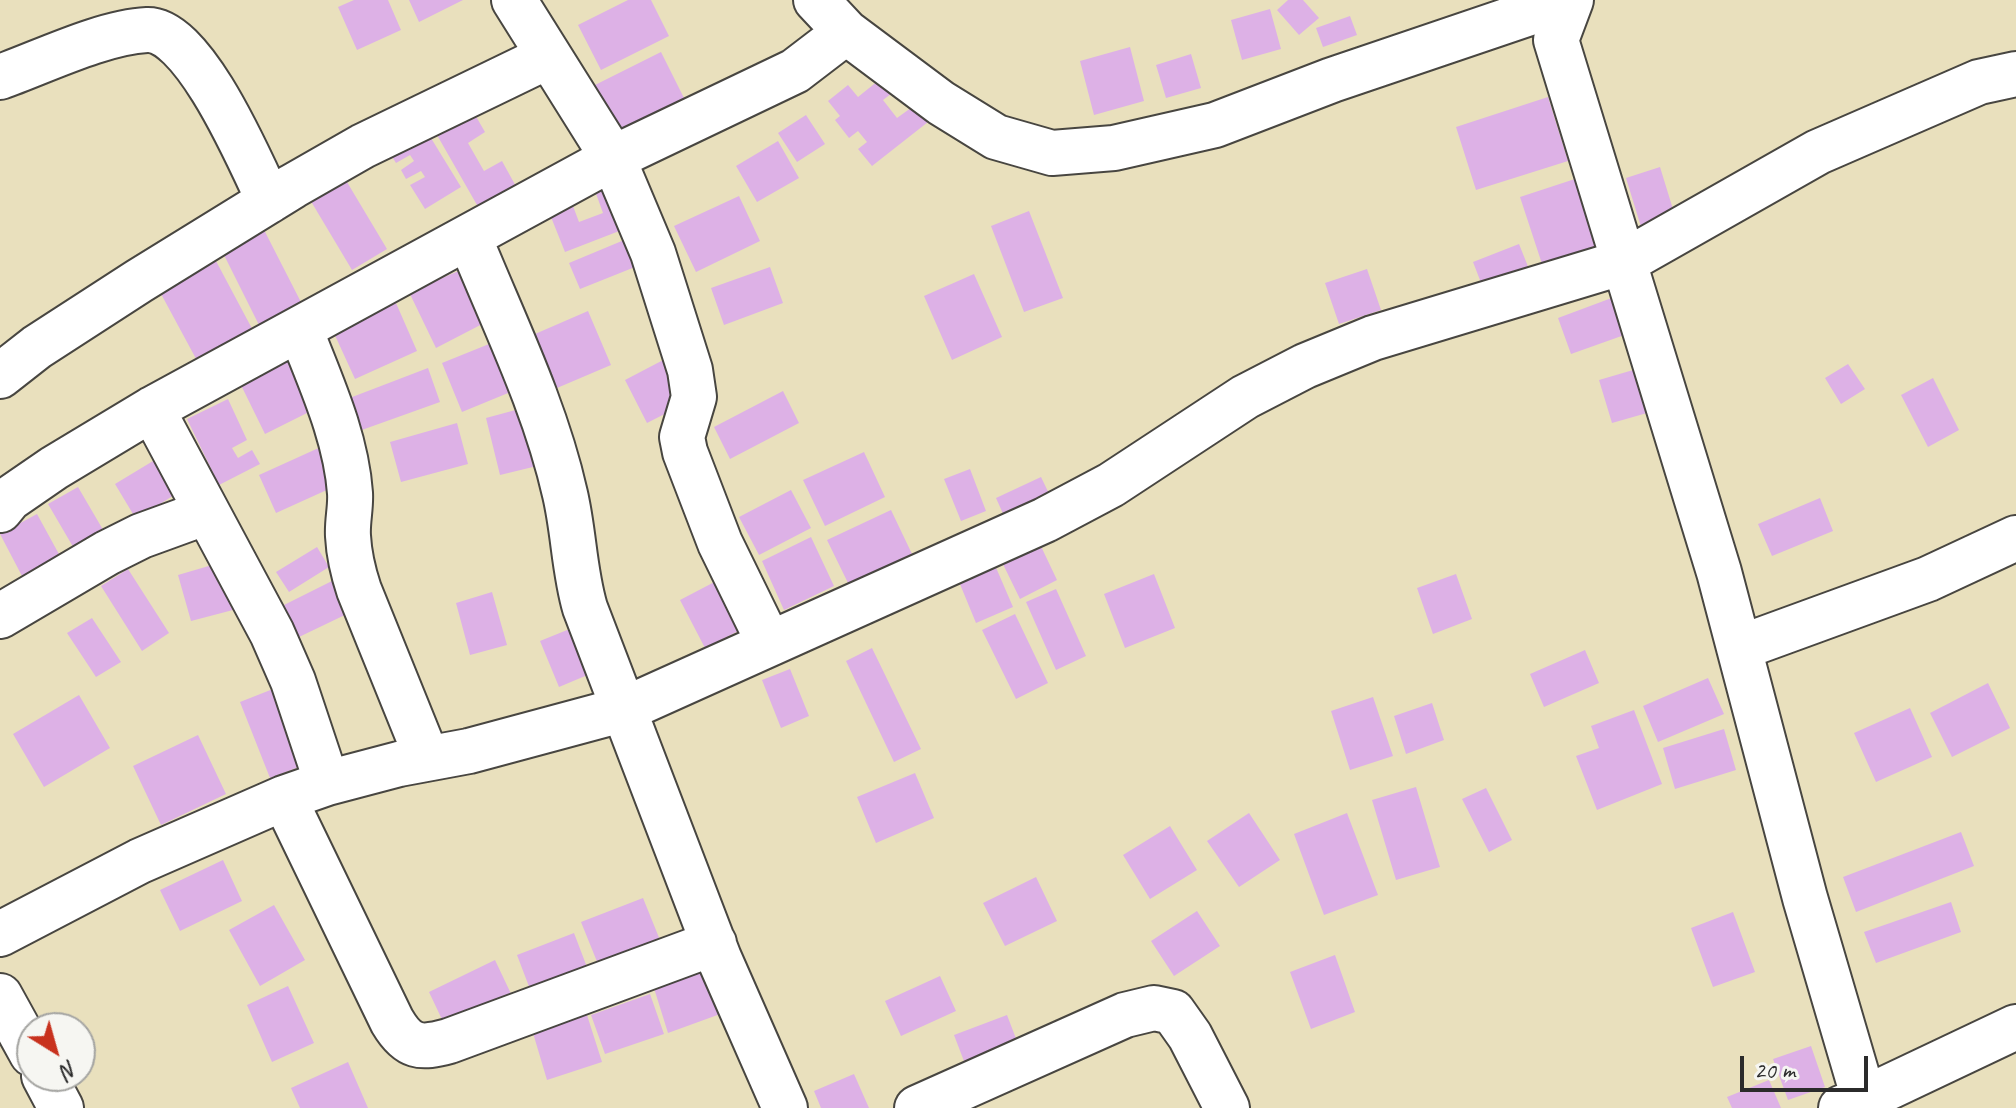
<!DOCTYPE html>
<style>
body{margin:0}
#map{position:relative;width:2016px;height:1108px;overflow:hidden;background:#e9e0bd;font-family:Caveat,sans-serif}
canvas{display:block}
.north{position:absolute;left:16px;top:1012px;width:80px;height:80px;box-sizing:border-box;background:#f6f6f2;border:2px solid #a5a5a2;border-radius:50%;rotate:143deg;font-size:22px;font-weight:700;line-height:32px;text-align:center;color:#2b2b2b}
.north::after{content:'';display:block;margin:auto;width:28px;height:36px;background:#c8321e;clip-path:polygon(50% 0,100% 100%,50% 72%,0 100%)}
.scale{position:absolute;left:1740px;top:1056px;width:128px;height:36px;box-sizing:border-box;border:4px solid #2b2b2b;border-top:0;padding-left:10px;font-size:24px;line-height:28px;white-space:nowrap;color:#2b2b2b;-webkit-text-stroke:6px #f6f6f2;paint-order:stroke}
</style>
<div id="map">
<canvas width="2016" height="1108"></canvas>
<div class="north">N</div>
<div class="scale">20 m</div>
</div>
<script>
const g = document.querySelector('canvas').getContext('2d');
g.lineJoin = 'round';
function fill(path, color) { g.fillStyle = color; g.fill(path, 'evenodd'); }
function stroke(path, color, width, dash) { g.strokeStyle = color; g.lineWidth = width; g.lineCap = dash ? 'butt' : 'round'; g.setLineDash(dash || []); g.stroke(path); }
const building = new Path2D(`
 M 354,0 L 388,0 L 401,30 L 357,50 L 338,7 Z
 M 409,0 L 463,0 L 419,22 Z
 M 628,0 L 651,0 L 669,36 L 601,70 L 578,25 Z
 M 1288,0 L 1303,0 L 1319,18 L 1299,35 L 1277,10 Z
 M 1270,9 L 1281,49 L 1242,60 L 1231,20 Z
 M 1350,16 L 1357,35 L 1323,47 L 1316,28 Z
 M 1130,47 L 1144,101 L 1094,115 L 1080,61 Z
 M 661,52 L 685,100 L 617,133 L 593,86 Z
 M 1191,54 L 1201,88 L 1166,98 L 1156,65 Z
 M 889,72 L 900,87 L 883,100 L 897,118 L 915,105 L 928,122 L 872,166 L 858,149 L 867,142 L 858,131 L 849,138 L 835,120 L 840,116 L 828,101 L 848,85 L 858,97 Z
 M 1548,97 L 1568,161 L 1476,190 L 1456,127 Z
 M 474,113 L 485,132 L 468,143 L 484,171 L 502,161 L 518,190 L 481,212 L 437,135 Z
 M 806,115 L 825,144 L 797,162 L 778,133 Z
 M 423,125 L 461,187 L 425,209 L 410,185 L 425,177 L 421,171 L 406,179 L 401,170 L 414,161 L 410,155 L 396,163 L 386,147 Z
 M 778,141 L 799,178 L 757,202 L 736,166 Z
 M 1660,167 L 1676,219 L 1642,230 L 1626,178 Z
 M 344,177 L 387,249 L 352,270 L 309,198 Z
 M 1581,177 L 1605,250 L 1544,270 L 1520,197 Z
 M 609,182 L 627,228 L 565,252 L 547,207 L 570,198 L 579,222 L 603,213 L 594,188 Z
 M 739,196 L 760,241 L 696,272 L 674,226 Z
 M 1029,211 L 1063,298 L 1024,312 L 991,226 Z
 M 261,224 L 305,310 L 262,331 L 219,245 Z
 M 629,238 L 640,265 L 580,289 L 569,263 Z
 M 1519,244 L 1531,274 L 1485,293 L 1473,262 Z
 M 216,261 L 257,338 L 201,368 L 160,292 Z
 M 770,267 L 783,303 L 724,325 L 711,288 Z
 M 1367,269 L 1381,310 L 1339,324 L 1325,283 Z
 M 461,270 L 490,320 L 436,348 L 409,292 Z
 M 974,274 L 1002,337 L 952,360 L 924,296 Z
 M 1617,296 L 1630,333 L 1571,354 L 1558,318 Z
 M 396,303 L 417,351 L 355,379 L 333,331 Z
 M 588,311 L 611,365 L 557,388 L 535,334 Z
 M 494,342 L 513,391 L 462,412 L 442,363 Z
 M 289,357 L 315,409 L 265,434 L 239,381 Z
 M 669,357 L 692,400 L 647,423 L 625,380 Z
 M 1848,364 L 1865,389 L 1841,404 L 1825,378 Z
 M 428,368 L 440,402 L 359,431 L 347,399 Z
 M 1640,368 L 1654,411 L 1612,423 L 1599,380 Z
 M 1933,378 L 1959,430 L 1928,447 L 1901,395 Z
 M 783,391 L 799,423 L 730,459 L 714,427 Z
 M 228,399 L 247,440 L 232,448 L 238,458 L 252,450 L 260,464 L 219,485 L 187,419 Z
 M 523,408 L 537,466 L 500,475 L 486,418 Z
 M 457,423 L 468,464 L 401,482 L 390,442 Z
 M 323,446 L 340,484 L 276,513 L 259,475 Z
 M 864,452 L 885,497 L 825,526 L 803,480 Z
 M 158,458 L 179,492 L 136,519 L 115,484 Z
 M 970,469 L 986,511 L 961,521 L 944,479 Z
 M 1041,477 L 1055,506 L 1009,527 L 996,498 Z
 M 78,487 L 109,540 L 79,557 L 48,504 Z
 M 791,490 L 811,528 L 759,555 L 739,517 Z
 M 1820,498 L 1833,531 L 1772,556 L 1758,524 Z
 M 891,510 L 912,554 L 849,585 L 827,540 Z
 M 37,514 L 60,556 L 22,576 L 0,534 Z
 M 811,537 L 834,586 L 784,610 L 762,561 Z
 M 1038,540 L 1057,580 L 1020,599 L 1000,558 Z
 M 317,547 L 329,567 L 289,592 L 276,572 Z
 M 991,556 L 1013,607 L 976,623 L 955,572 Z
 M 219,563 L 233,610 L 191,621 L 178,575 Z
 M 128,569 L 169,633 L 142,651 L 101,586 Z
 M 1154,574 L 1175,628 L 1125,648 L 1104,594 Z
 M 1456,574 L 1472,619 L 1433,634 L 1417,588 Z
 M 724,577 L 750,625 L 705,648 L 680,600 Z
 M 334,580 L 349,613 L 299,637 L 284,605 Z
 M 1056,589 L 1086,656 L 1056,670 L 1026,602 Z
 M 492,592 L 507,645 L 470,655 L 456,603 Z
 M 1015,614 L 1048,683 L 1016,699 L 982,630 Z
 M 92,618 L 121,662 L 96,677 L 67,633 Z
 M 577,626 L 597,671 L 559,687 L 540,641 Z
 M 872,648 L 921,749 L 894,762 L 846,661 Z
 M 1585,650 L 1599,683 L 1544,707 L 1530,674 Z
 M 790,669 L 809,716 L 781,728 L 762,680 Z
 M 1708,678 L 1724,714 L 1658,742 L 1643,706 Z
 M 1988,683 L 2010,728 L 1952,757 L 1930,713 Z
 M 273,689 L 304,765 L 270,778 L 240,702 Z
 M 79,695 L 110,748 L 44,787 L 13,734 Z
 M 1373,697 L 1393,756 L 1350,770 L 1331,711 Z
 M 1432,703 L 1444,740 L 1406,754 L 1394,716 Z
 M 1910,708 L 1932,757 L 1876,782 L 1854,733 Z
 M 1634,710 L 1662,784 L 1597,810 L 1576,756 L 1599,748 L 1591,726 Z
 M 1724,729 L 1736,770 L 1675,789 L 1663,748 Z
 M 198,735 L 226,794 L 161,825 L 133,766 Z
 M 915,773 L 934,818 L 876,843 L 857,797 Z
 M 1416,787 L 1440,867 L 1396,880 L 1372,800 Z
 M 1486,788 L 1512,840 L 1489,852 L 1462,799 Z
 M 1249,813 L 1280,860 L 1239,887 L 1207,841 Z
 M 1347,813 L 1378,895 L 1324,915 L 1294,834 Z
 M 1170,826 L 1197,870 L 1150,899 L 1123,855 Z
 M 1961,832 L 1974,866 L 1856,912 L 1843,877 Z
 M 223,860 L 242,901 L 180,931 L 160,890 Z
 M 1036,877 L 1057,921 L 1005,946 L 983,903 Z
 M 643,898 L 662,945 L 600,969 L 581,922 Z
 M 1951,902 L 1961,932 L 1876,963 L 1864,932 Z
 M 274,905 L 305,960 L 260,986 L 229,930 Z
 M 1197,911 L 1220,946 L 1174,976 L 1151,941 Z
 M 1733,912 L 1755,972 L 1713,987 L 1691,928 Z
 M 574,933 L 590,975 L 533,997 L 517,955 Z
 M 1335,955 L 1355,1012 L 1311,1029 L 1290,972 Z
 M 495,960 L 513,998 L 447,1030 L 429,992 Z
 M 708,968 L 723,1013 L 668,1033 L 653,985 Z
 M 940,976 L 956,1011 L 901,1036 L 885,1001 Z
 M 288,986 L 314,1043 L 272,1062 L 247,1005 Z
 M 650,994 L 664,1034 L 605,1054 L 591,1015 Z
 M 587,1015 L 602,1062 L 547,1080 L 533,1033 Z
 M 1007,1015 L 1020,1049 L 967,1069 L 954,1035 Z
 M 1811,1046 L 1825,1087 L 1788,1100 L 1773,1059 Z
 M 348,1062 L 368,1108 L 300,1108 L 291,1088 Z
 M 854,1074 L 869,1108 L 821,1108 L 814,1091 Z
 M 1769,1080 L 1781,1108 L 1732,1108 L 1727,1097 Z`);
const street = new Path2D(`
 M 816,0 L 846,32 L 941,103 L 996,137 L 1052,153 L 1114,148 L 1215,125 L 1332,80 L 1568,0
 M 1571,0 L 1556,40 L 1719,572 L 1805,898 L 1864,1099 L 1841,1108
 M 0,77 C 42,62 103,32 147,30 C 194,28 251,163 269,201
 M 469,237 C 503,321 545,405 565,494 C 574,532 574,571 585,608 L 719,958 L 785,1108
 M 300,329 C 320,381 346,436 350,493 C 351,507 347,522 348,536 C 349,555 353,572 359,590 L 427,758
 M 0,376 L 37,347 L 139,281 L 293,186 L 363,146 L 549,56
 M 152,409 L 272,633 L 293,681 L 327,783
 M 0,510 L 9,499 L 54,468 L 152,409 L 613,158 L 514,0
 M 0,616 L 107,553 L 141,536 L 207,512
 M 769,643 L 720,543 L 685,452 L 682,437 L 694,397 L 690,370 L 653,253 L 613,158 L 795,71 L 846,32
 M 1739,648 L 1928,579 L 2016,538
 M 284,798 L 392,1021 C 408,1048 420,1049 449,1041 L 714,943
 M 0,934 L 140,861 L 284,798 L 327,783 L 399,764 L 469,751 L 625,709 L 1045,520 L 1111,485 L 1245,397 L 1305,366 L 1373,338 L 1624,262 L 1818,152 L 1979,82 L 2016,74
 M 0,996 L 32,1054
 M 44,1076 L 61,1108
 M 917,1108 L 1125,1015 L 1154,1008 L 1173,1012 L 1190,1036 L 1227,1108
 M 1868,1108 L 1864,1099 L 2016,1027`);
fill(building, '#ddb1e6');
stroke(street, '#484641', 48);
stroke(street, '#fff', 44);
</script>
